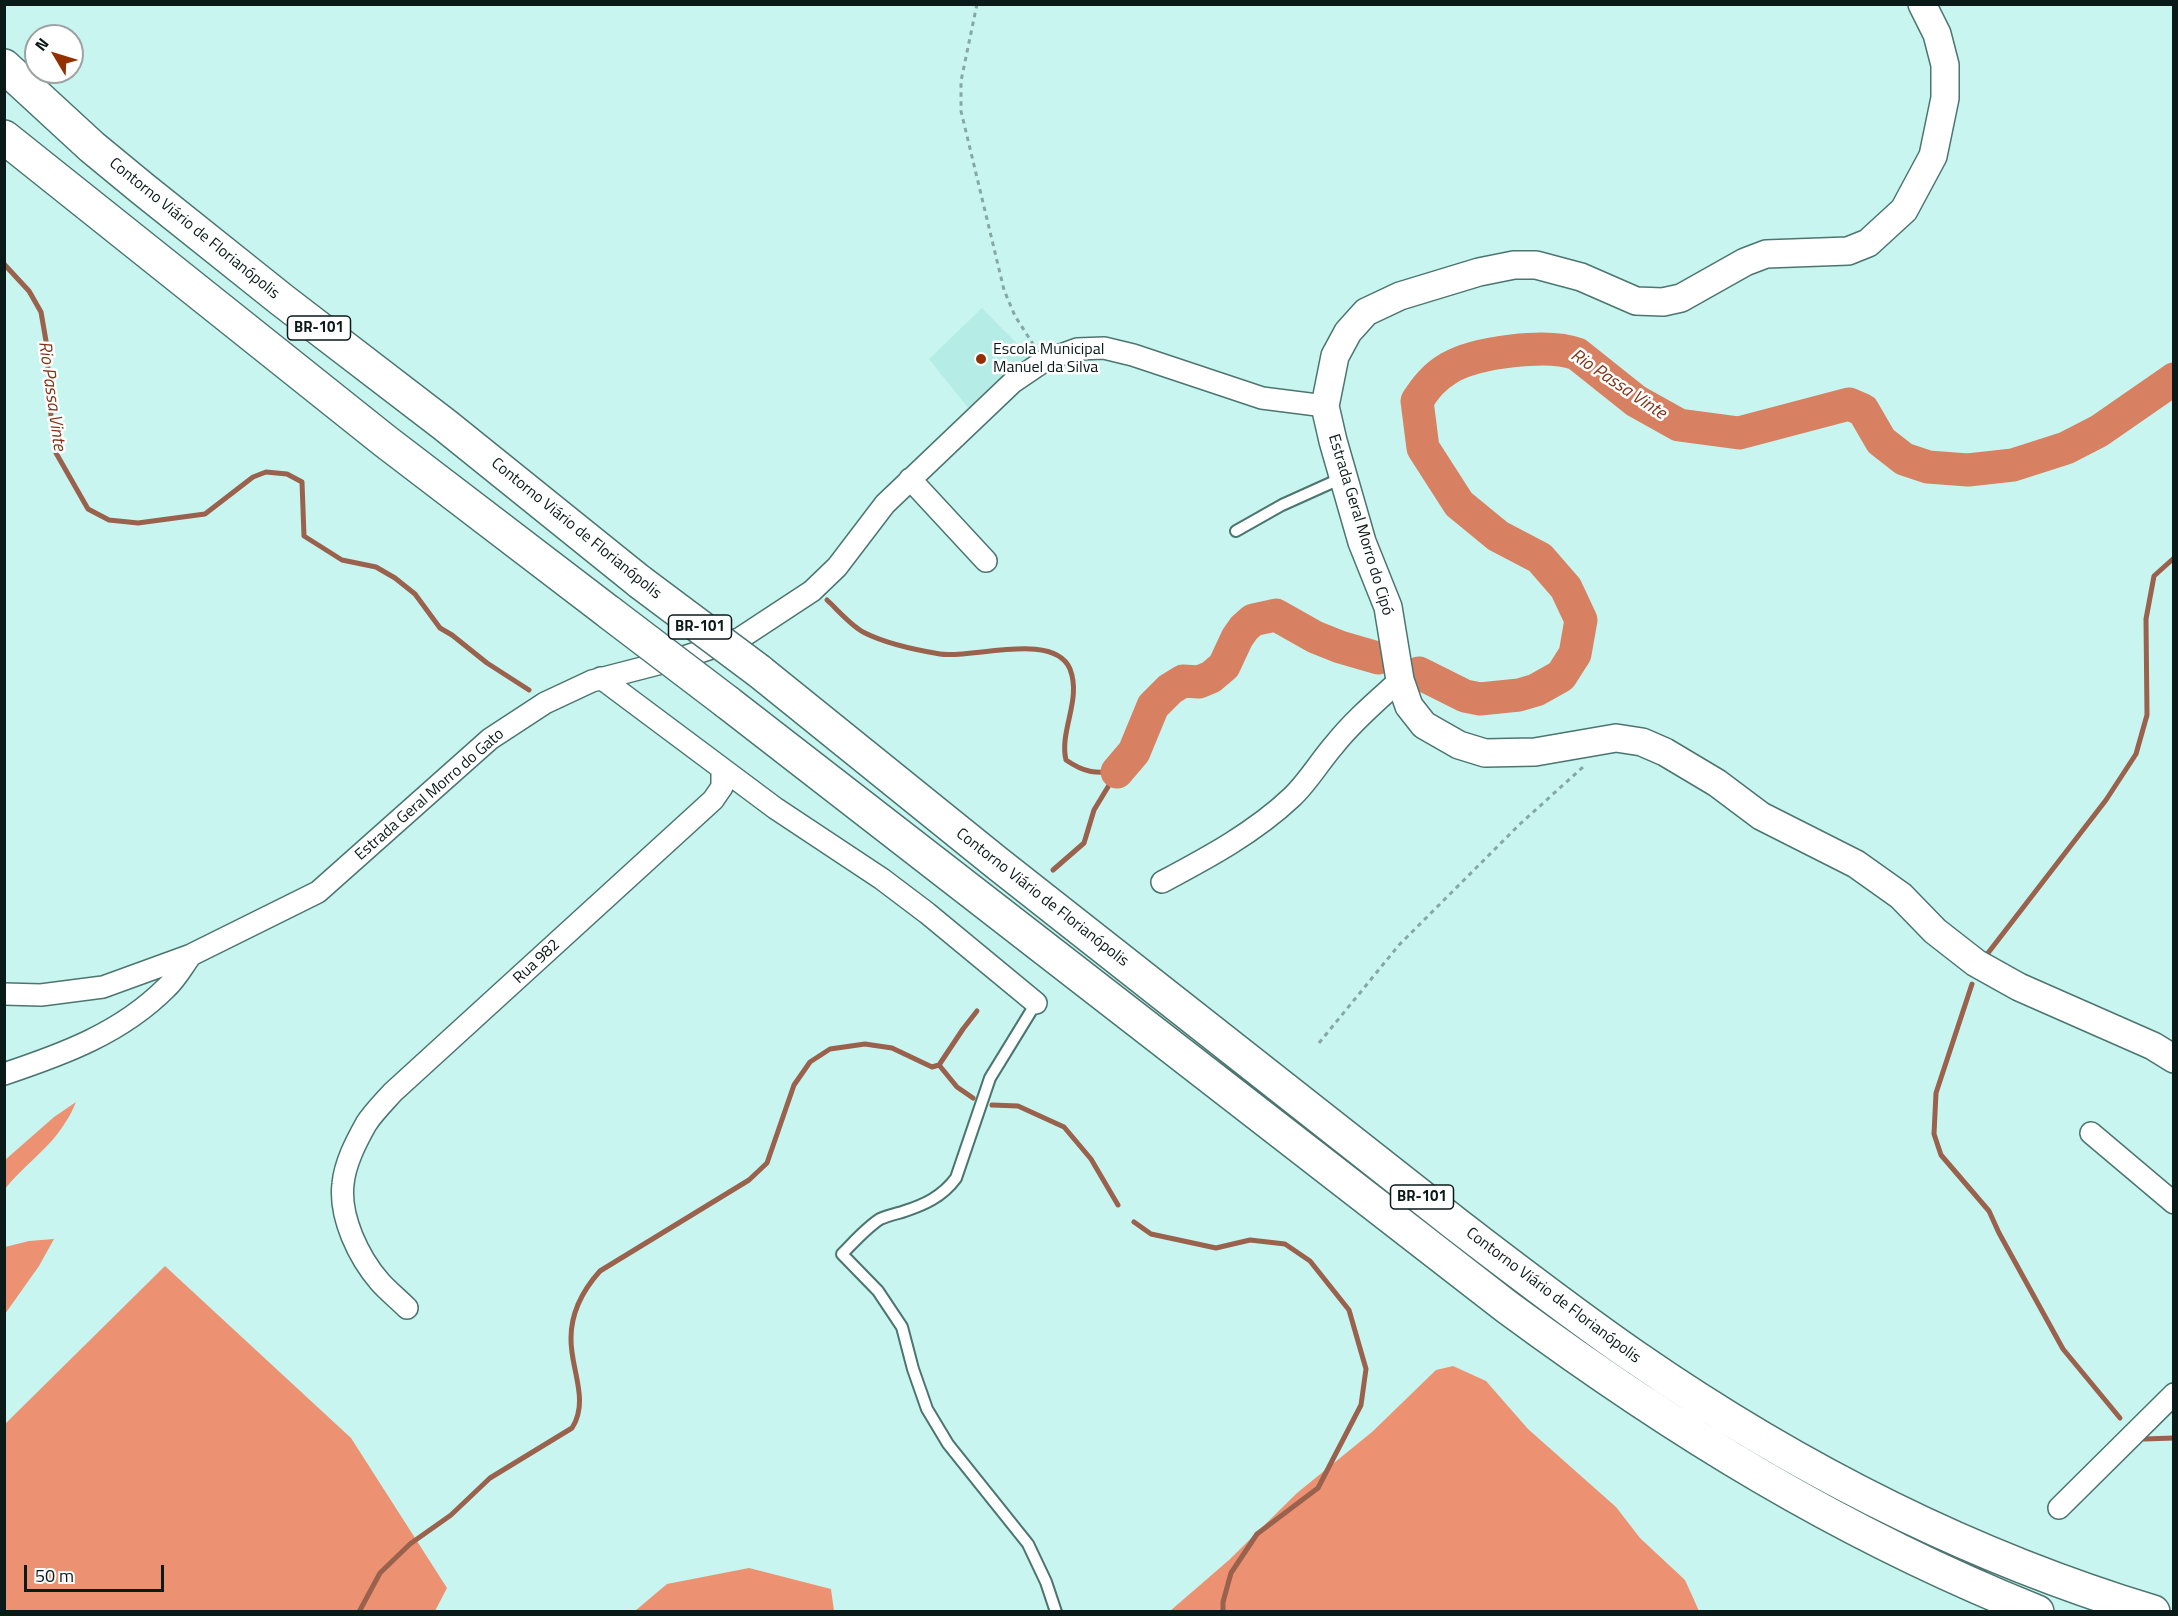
<!DOCTYPE html>
<meta charset="utf-8">
<style>
body{margin:0}
#map{position:relative;width:2178px;height:1616px;overflow:hidden;background:#c8f5ef;font-family:"Titillium Web",sans-serif}
canvas{display:block}
.frame{position:absolute;inset:0;border:6px solid #091a18;pointer-events:none}
.north{position:absolute;left:24px;top:24px;width:60px;height:60px;box-sizing:border-box;background:#fff;border:2px solid #9da3a3;border-radius:50%;rotate:308deg;font-size:16px;font-weight:700;line-height:24px;text-align:center;color:#091a18}
.north::after{content:'';display:block;margin:auto;width:21px;height:27px;background:#942f00;clip-path:polygon(50% 0,100% 100%,50% 72%,0 100%)}
.scale{position:absolute;left:24px;top:1565px;width:140px;height:27px;box-sizing:border-box;border:3px solid #091a18;border-top:0;padding-left:8px;font-size:18px;line-height:21px;white-space:nowrap;color:#091a18;-webkit-text-stroke:4px #fff;paint-order:stroke}
</style>
<div id="map">
<canvas width="2178" height="1616"></canvas>
<div class="frame"></div>
<div class="north">N</div>
<div class="scale">50 m</div>
</div>
<script>
const g = document.querySelector('canvas').getContext('2d');
g.lineJoin = 'round';
function fill(path, color) { g.fillStyle = color; g.fill(path, 'evenodd'); }
function stroke(path, color, width, dash) { g.strokeStyle = color; g.lineWidth = width; g.lineCap = dash ? 'butt' : 'round'; g.setLineDash(dash || []); g.stroke(path); }
function label(font, color, halo, rows, align = 'center') {
  g.font = font + ' "Titillium Web",sans-serif'; g.lineWidth = 5; g.setLineDash([]); g.textBaseline = 'middle'; g.strokeStyle = halo; g.fillStyle = color; for (const [text, x, y, turn = 0] of rows) {
    g.save(); g.translate(x, y); g.rotate((+turn || 0) * Math.PI / 180); g.textAlign = isNaN(turn) ? turn : align; if (halo) g.strokeText(text, 0, 0); g.fillText(text, 0, 0); g.restore();
  }
}
const built = new Path2D(`
 M 982,308 L 1032,359 L 994,385 L 969,409 L 929,359 Z`);
const forest = new Path2D(`
 M 76,1102 C 73,1109 70,1116 65,1123 C 50,1148 23,1166 5,1189 L 5,1160 L 54,1117 Z
 M 54,1239 L 39,1266 L 5,1314 L 5,1247 L 29,1241 Z
 M 165,1266 L 351,1438 L 447,1588 L 435,1611 L 5,1611 L 5,1424 Z
 M 1453,1366 L 1486,1381 L 1528,1429 L 1616,1507 L 1640,1538 L 1685,1580 L 1699,1611 L 1170,1611 L 1229,1560 L 1297,1493 L 1372,1432 L 1436,1370 Z
 M 749,1568 L 831,1589 L 834,1611 L 635,1611 L 667,1584 Z`);
const stream = new Path2D(`
 M 4,264 L 29,291 L 41,312 L 46,341 L 52,431 L 56,453 L 88,509 L 109,520 L 138,523 L 205,514 L 253,477 L 266,472 L 287,474 L 302,482 L 304,536 L 342,560 L 376,567 L 395,578 L 415,594 L 440,628 L 452,635 L 487,663 L 529,690
 M 827,600 C 838,610 851,626 865,633 C 887,644 916,650 940,654 C 972,659 1054,631 1070,669 C 1082,700 1059,731 1066,760 C 1085,773 1094,773 1117,772
 M 1053,870 L 1084,843 L 1094,810 L 1117,772
 M 1988,953 L 2106,800 L 2136,754 L 2147,715 L 2146,619 L 2154,576 L 2174,558
 M 1972,984 L 1936,1093 L 1934,1134 L 1941,1155 L 1989,1211 L 1999,1233 L 2063,1349 L 2120,1418
 M 939,1065 L 957,1087 L 973,1098
 M 992,1105 L 1018,1106 L 1064,1127 L 1091,1159 L 1118,1205
 M 1134,1222 L 1151,1234 L 1216,1248 L 1250,1240 L 1285,1244 L 1310,1261 L 1349,1310 L 1366,1369 L 1361,1405 L 1318,1488 L 1257,1534 L 1231,1573 L 1223,1602 L 1223,1612
 M 2144,1439 L 2174,1438
 M 359,1612 L 380,1573 L 410,1544 L 451,1515 L 490,1478 L 572,1428 C 590,1400 570,1368 571,1338 C 571,1312 583,1290 600,1271 L 749,1180 L 767,1163 L 794,1085 L 810,1062 L 830,1049 L 865,1044 L 892,1048 L 932,1067 L 939,1065 L 963,1029 L 977,1011`);
const river = new Path2D(`
 M 1419,673 L 1465,696 L 1480,699 L 1519,695 L 1536,690 L 1561,676 L 1575,654 L 1581,620 L 1566,588 L 1540,558 L 1498,536 L 1459,504 L 1423,448 L 1417,401 C 1426,387 1434,377 1449,368 C 1476,352 1548,343 1577,354 L 1636,401 L 1679,425 L 1739,433 L 1849,404 L 1863,410 L 1881,441 L 1904,459 L 1928,467 L 1968,470 L 2013,465 L 2066,448 L 2099,431 L 2174,379
 M 1117,772 L 1134,752 L 1153,706 L 1170,689 L 1183,681 L 1199,682 L 1211,677 L 1224,666 L 1237,638 L 1244,628 L 1253,620 L 1276,615 L 1315,637 L 1340,647 L 1378,658`);
const path = new Path2D(`
 M 977,4 L 961,81 L 961,111 L 1004,290 L 1015,316 L 1033,344
 M 1319,1043 L 1399,945 L 1520,824 L 1583,767`);
const service = new Path2D(`
 M 1236,531 L 1282,505 L 1342,478
 M 1036,1003 L 990,1078 L 956,1178 C 942,1197 924,1205 902,1212 C 895,1214 887,1216 880,1219 C 866,1228 854,1242 842,1254 L 878,1291 L 902,1327 L 913,1369 L 927,1409 L 948,1444 L 1028,1544 L 1046,1582 L 1056,1612`);
const minor = new Path2D(`
 M 910,479 L 986,561
 M 601,678 L 775,808 L 882,879 L 927,913 L 1036,1003
 M 1162,882 C 1207,858 1254,833 1292,797 C 1308,782 1320,761 1335,744 C 1354,720 1378,700 1400,680
 M 4,994 L 41,995 L 103,987 L 191,955 L 318,892 L 490,739 L 545,703 L 592,681 L 681,658 L 739,639 L 812,591 L 837,567 L 885,504 L 1013,382 L 1044,361 L 1077,349 L 1104,348 L 1133,355 L 1262,398 L 1325,406
 M 4,1074 C 64,1054 121,1033 166,988 C 176,979 183,966 191,955
 M 2091,1133 L 2174,1203
 M 407,1308 C 398,1299 388,1291 380,1282 C 359,1258 339,1217 343,1184 C 345,1163 356,1142 366,1124 C 373,1113 384,1102 393,1092 L 713,800 L 722,787 L 722,771
 M 2059,1508 L 2174,1394`);
const tertiary = new Path2D(`
 M 1922,4 L 1937,34 L 1945,65 L 1945,98 L 1933,156 L 1904,210 L 1868,243 L 1848,251 L 1766,254 L 1745,262 L 1681,298 L 1663,302 L 1636,301 L 1581,277 L 1536,265 L 1514,265 L 1479,272 L 1400,296 L 1366,312 L 1348,332 L 1335,356 L 1325,406 L 1333,441 L 1362,542 L 1388,607 L 1400,680 L 1409,706 L 1424,725 L 1459,745 L 1485,753 L 1535,752 L 1616,738 L 1642,742 L 1665,752 L 1717,783 L 1761,816 L 1856,864 L 1901,896 L 1935,931 L 1976,963 L 2019,987 L 2153,1046 L 2174,1059`);
const motorway = new Path2D(`
 M 4,66 L 92,147 L 143,189 L 282,300 L 445,425 L 640,582
 M 4,137 L 385,441 L 610,613
 M 759,671 L 997,863 L 1457,1225 C 1516,1270 1574,1315 1635,1357 C 1794,1467 1968,1556 2153,1612
 M 727,702 L 1507,1307 C 1675,1431 1842,1534 2037,1612`);
const motorwayBridge = new Path2D(`
 M 640,582 L 759,671
 M 610,613 L 727,702`);
const markers = [
 [981,359,6,"#942f00"]
];
const shields = [
 [319,328,63],
 [700,627,63],
 [1422,1197,63]
];
const shieldNames = [
 ["BR-101",319,328],
 ["BR-101",700,627],
 ["BR-101",1422,1197]
];
const streetNames = [
 ["Contorno Viário de Florianópolis",194,229,39],
 ["Estrada Geral Morro do Cipó",1360,525,73],
 ["Contorno Viário de Florianópolis",576,529,39],
 ["Estrada Geral Morro do Gato",430,795,-41],
 ["Contorno Viário de Florianópolis",1042,898,38],
 ["Rua 982",537,962,-43],
 ["Contorno Viário de Florianópolis",1553,1296,37]
];
const poiNames = [
 ["Escola Municipal",993,350],
 ["Manuel da Silva",993,368]
];
const waterNames = [
 ["Rio Passa Vinte",1618,385,34],
 ["Rio Passa Vinte",51,396,82]
];
fill(built, '#b5ece5');
fill(forest, '#ec9273');
stroke(stream, '#9a614c', 5);
stroke(river, '#d88062', 33);
stroke(service, '#4c7570', 14);
stroke(minor, '#4c7570', 24);
stroke(tertiary, '#4c7570', 30);
stroke(motorway, '#4c7570', 36);
stroke(path, '#85a8a3', 3, [4.5, 4.5]);
stroke(service, '#fff', 10);
stroke(minor, '#fff', 21);
stroke(tertiary, '#fff', 27);
stroke(motorway, '#fff', 33);
stroke(motorwayBridge, '#4c7570', 36, []);
stroke(motorwayBridge, '#fff', 33);
for (const [x, y, r, color] of markers) { const dot = new Path2D(); dot.arc(x, y, r, 0, 2 * Math.PI); g.fillStyle = color; g.fill(dot); stroke(dot, '#fff', 2); }
for (const [x, y, w] of shields) { const box = new Path2D(); box.roundRect(x - w / 2, y - 12, w, 24, 4.5); g.fillStyle = '#fff'; g.fill(box); stroke(box, '#091a18', 1.5); }
label('bold 15px', '#091a18', null, shieldNames);
label('16px', '#091a18', '#fff', streetNames);
label('16px', '#091a18', '#fff', poiNames, 'left');
label('italic 18px', '#823213', '#fff', waterNames);
</script>
